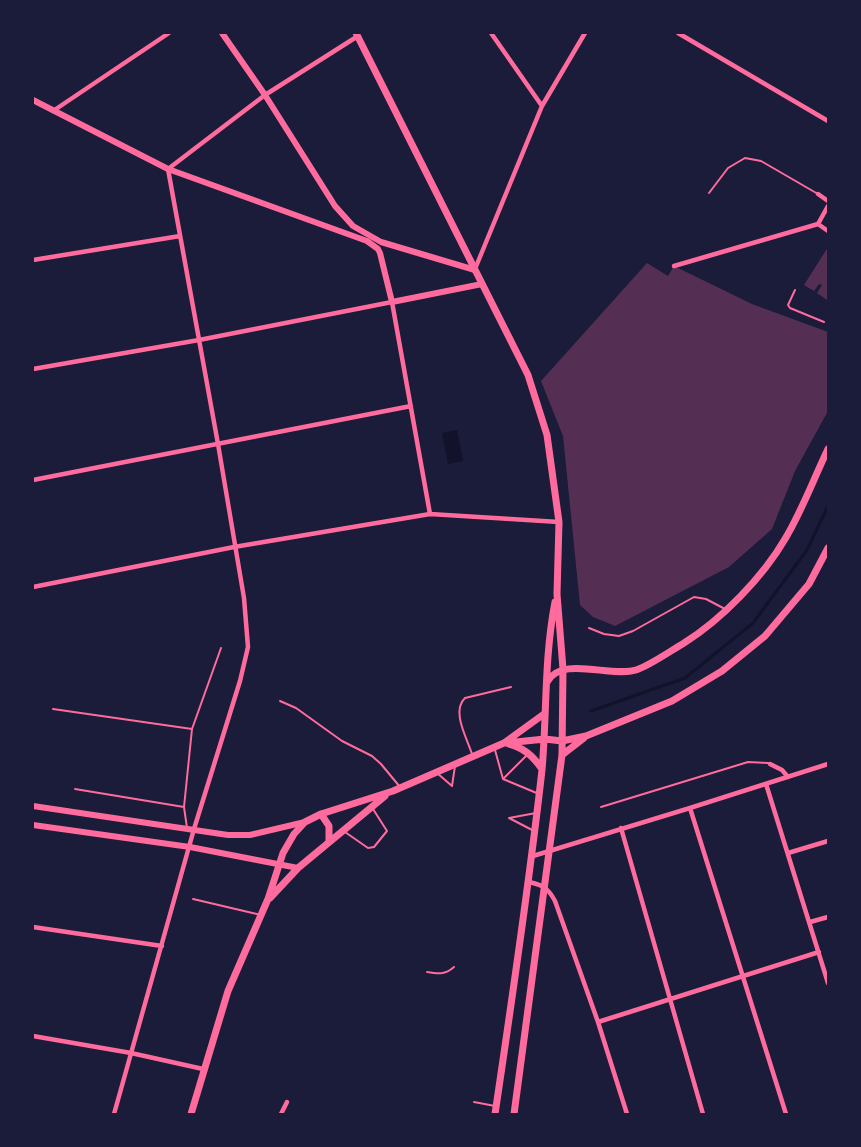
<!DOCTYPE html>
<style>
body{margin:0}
#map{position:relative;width:861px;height:1147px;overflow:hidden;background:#1b1b3a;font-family:"PT Sans",sans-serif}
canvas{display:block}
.frame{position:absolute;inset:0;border:34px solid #1b1b3a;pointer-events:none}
</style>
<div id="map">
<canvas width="861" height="1147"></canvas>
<div class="frame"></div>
</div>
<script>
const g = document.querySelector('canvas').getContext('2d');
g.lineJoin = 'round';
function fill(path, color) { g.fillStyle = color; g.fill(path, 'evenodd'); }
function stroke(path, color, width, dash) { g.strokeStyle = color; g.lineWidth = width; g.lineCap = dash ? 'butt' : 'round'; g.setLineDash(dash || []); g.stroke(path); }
const water = new Path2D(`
 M 457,430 L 463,461 L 448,464 L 442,433 Z`);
const stream = new Path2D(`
 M 591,711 L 685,678 L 753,623 L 807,550 L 828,506`);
const building = new Path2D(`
 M 828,247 L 828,298 L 827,300 L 817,293 L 822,285 L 819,284 L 814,291 L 804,285 Z
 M 647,263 L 668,276 L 674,266 L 752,304 L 828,332 L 828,411 L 795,471 L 772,529 L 729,567 L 615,626 L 593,617 L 580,605 L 563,436 L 541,381 Z`);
const service = new Path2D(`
 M 709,193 L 728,168 L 745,158 L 761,161 L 818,194
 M 795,290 L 788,305 L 790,308 L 824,322
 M 589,628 L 604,634 L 619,636 L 633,631 L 694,597 L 706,599 L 725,609
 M 280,701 L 296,708 L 342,741 L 372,756 L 381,764 L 400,787
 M 53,709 L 192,729
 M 495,750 L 503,779
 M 472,754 C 467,738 451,711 465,698 L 511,687
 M 527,755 L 503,779 L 539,794
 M 437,773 L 452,786 L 455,766
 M 75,789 L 184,807 L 187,828
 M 184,807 L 192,729 L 221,648
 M 601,807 L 748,762 L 768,763
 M 509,818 L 534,831
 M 509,818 L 536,813
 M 345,832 L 368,848 L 374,847 L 387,831 L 373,809
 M 193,899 L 261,915
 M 427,972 C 438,974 445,975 454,967
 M 474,1102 L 495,1106`);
const minor = new Path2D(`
 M 491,33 L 542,106
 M 678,33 L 828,121
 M 53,111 L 169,33
 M 818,194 L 828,201
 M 818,224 L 828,206
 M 818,224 L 828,231
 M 33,260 L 180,236
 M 674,266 L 818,224
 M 475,269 L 542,106 L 585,33
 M 33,369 L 199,340 L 392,302 L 430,514
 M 33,480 L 411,406
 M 33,587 L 234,547 L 430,514 L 559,522
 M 770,764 L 782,770 L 788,777
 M 766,784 L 828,983
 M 690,808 L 786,1114
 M 621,828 L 703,1114
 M 788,853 L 828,841
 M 533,856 L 690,808 L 828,764
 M 529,882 C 543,885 548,888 555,901 L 598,1022 L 627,1114
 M 810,922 L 828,917
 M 33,927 L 162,946
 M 598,1022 L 819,952
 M 33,1036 L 131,1053 L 203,1069
 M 114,1114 L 194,829 L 240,681 L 248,647 L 244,598 L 218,444 L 168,169 L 265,95 L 358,36
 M 281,1114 L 287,1102`);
const tertiary = new Path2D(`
 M 222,33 L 265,95 L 335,206 L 353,226 L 381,242 L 475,270
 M 33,100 L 168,169 L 367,241 L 378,249 L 380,253 L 392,302 L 482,284
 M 33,806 L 228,835 L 250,835 L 305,822
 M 33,825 L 190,847 L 298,868`);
const secondary = new Path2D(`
 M 356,33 L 528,375 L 547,435 L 559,522 L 557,594 L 563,669 L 562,755 L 514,1114
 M 547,682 C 562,655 610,678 636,670 C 649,666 672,650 684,643 C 721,620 763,577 785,539 C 802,511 814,478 828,449
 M 506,743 L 545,739 L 562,741 L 586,736 L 672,701 L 722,671 L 765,636 L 809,584 L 828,548
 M 509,744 C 524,748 533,756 542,769
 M 562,755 L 584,738
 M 321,814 L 329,826 L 329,842
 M 270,898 L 298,868 L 385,796
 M 191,1114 L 228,991 L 268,899 L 283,853 L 294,834 L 305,822 L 321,814 L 393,791 L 504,743 L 544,714
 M 495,1114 C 512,1000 529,885 542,770 C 547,714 544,659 555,602`);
fill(water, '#12122b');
stroke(stream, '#12122b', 3);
fill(building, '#542f53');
stroke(service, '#ff6b9d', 2);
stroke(minor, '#ff6b9d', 4.5);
stroke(tertiary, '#ff6b9d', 6);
stroke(secondary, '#ff6b9d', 7);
</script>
